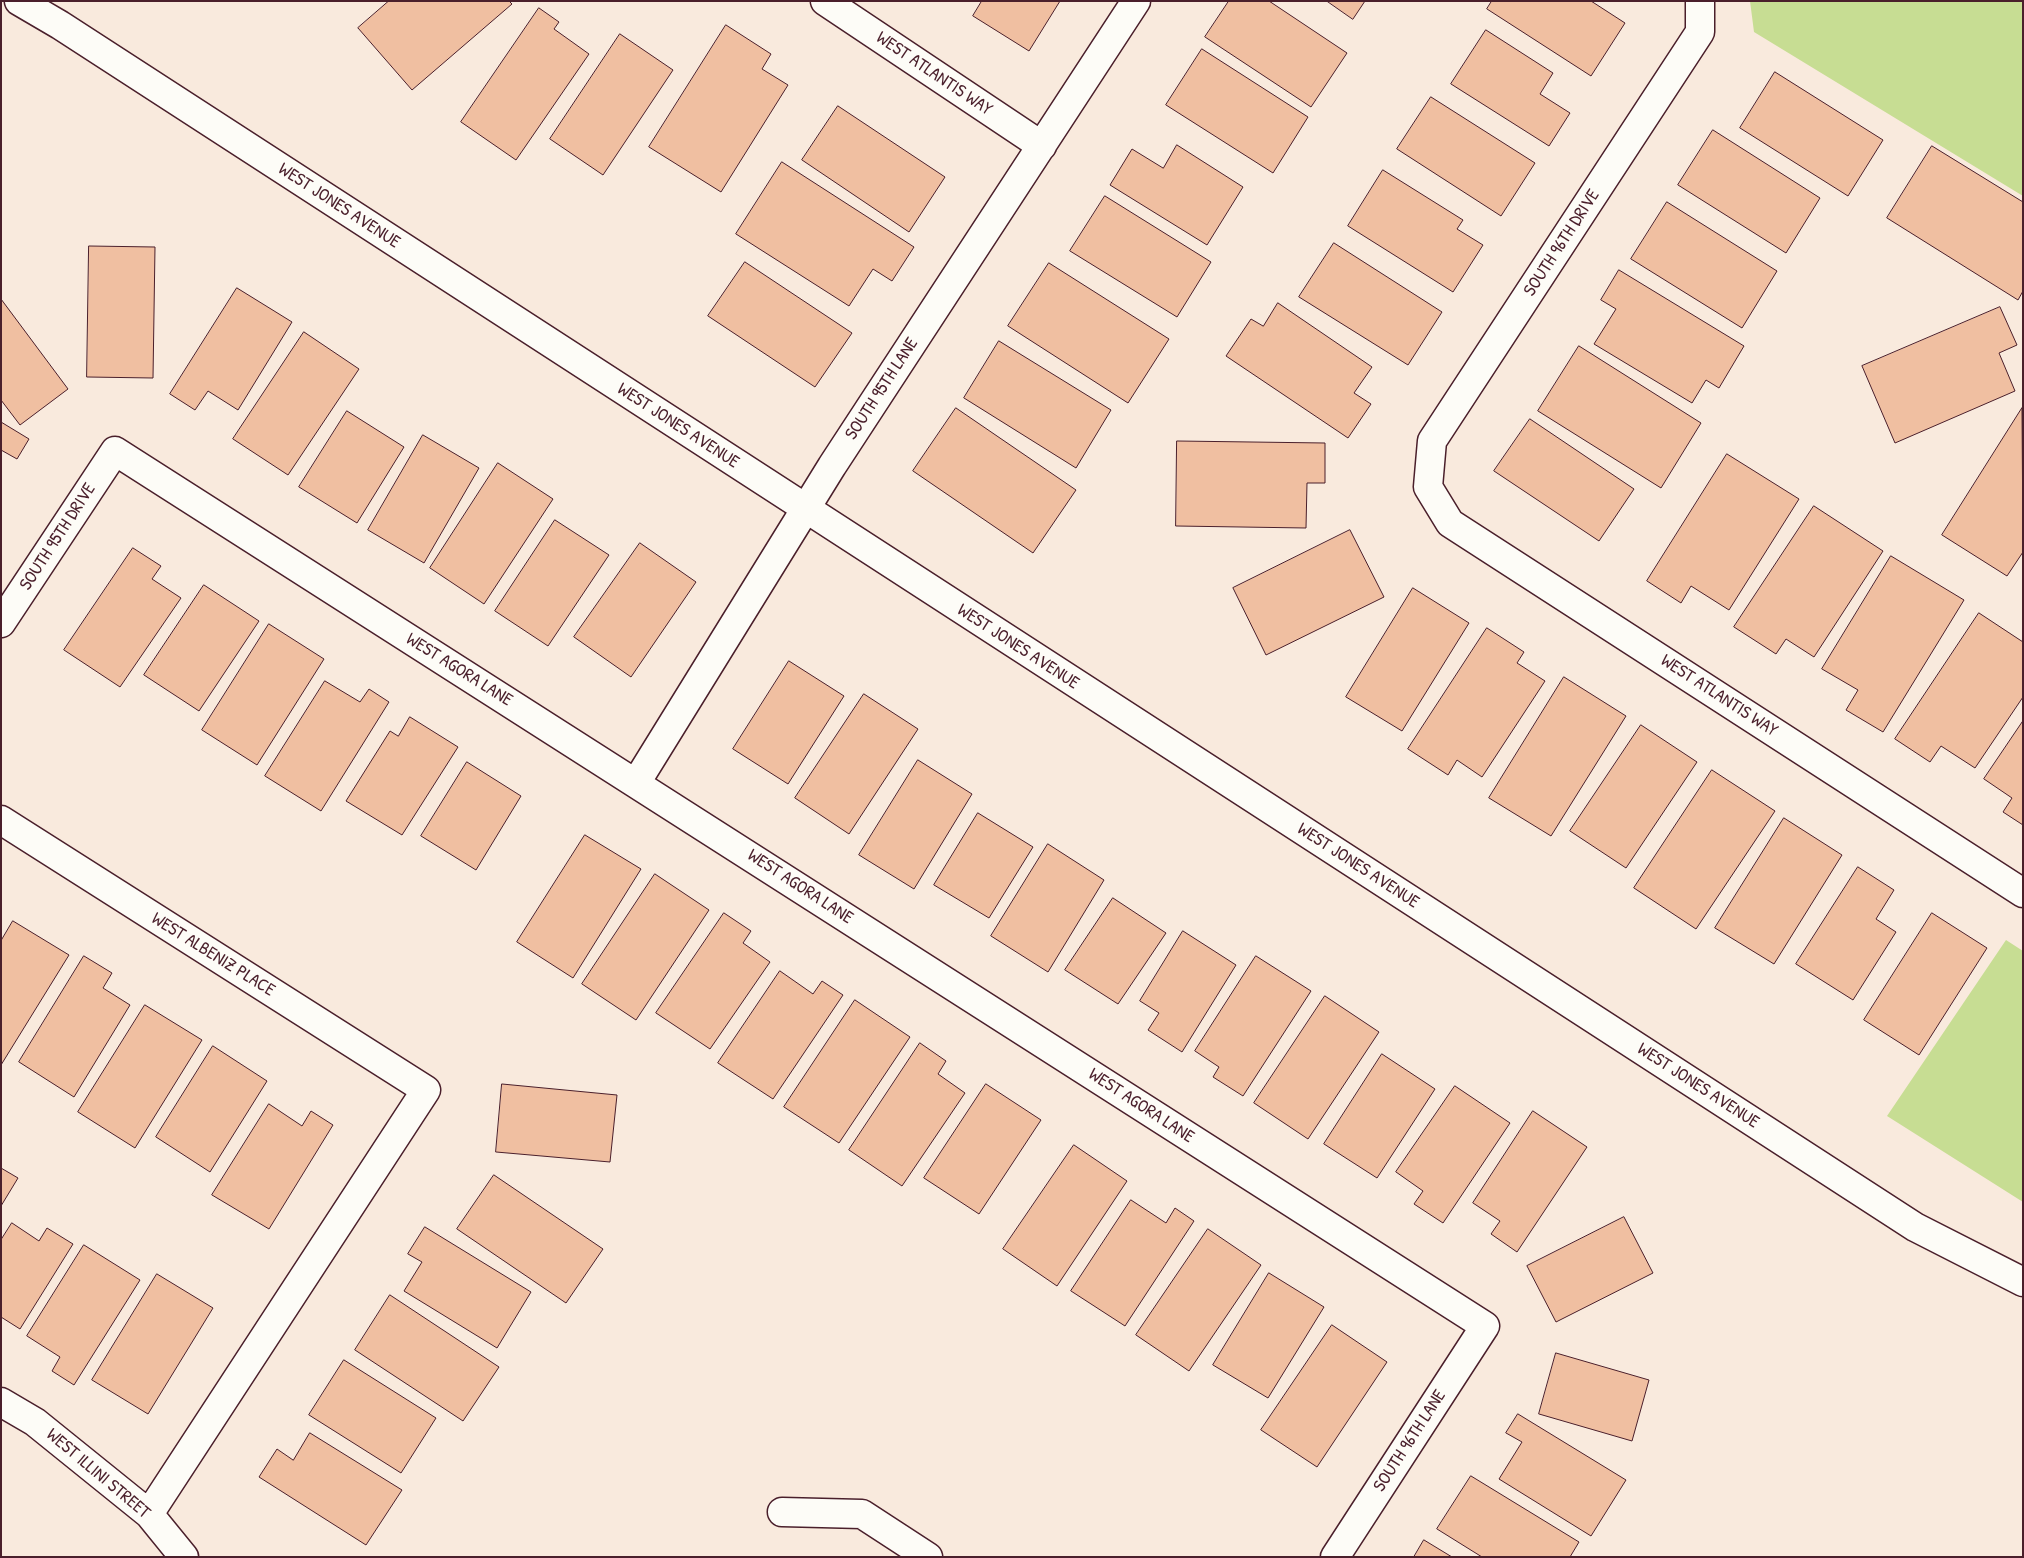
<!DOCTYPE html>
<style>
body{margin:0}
#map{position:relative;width:2024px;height:1558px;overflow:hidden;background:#f9eadd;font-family:"Patrick Hand",sans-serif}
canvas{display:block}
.frame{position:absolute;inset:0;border:2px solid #4a1f2b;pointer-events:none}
</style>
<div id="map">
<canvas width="2024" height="1558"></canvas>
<div class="frame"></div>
</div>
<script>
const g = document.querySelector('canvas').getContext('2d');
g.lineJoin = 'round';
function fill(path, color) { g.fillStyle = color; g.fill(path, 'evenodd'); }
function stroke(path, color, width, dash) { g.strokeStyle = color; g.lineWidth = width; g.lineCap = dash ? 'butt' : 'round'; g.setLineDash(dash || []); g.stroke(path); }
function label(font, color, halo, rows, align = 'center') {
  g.font = font + ' "Patrick Hand",sans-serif'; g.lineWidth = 4.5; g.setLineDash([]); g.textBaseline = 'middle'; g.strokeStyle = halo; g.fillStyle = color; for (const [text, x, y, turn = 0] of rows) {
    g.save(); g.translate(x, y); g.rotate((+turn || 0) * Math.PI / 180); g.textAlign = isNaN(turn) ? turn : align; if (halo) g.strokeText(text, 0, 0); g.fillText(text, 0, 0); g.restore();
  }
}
const green = new Path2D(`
 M 1750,1 L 2023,1 L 2023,196 L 1754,32 Z
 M 2006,940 L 2023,951 L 2023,1202 L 1887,1116 Z`);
const building = new Path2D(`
 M 389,1 L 509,1 L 512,4 L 412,90 L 358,28 Z
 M 982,1 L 1060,1 L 1029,51 L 973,16 Z
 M 1229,1 L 1269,1 L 1347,53 L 1311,107 L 1205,37 Z
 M 1327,1 L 1365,1 L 1353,19 Z
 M 1492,1 L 1591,1 L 1625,23 L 1591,76 L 1487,9 Z
 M 539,8 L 559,22 L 554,29 L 589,54 L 516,160 L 461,122 Z
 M 726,25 L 771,54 L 762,69 L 788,85 L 721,192 L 649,147 Z
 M 1486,30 L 1553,73 L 1540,94 L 1570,113 L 1549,146 L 1451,84 Z
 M 620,34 L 673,70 L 603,175 L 550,139 Z
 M 1202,49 L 1308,117 L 1273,173 L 1166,105 Z
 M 1775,72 L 1883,140 L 1848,196 L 1740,128 Z
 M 1431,97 L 1535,163 L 1501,216 L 1397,149 Z
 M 838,106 L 945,177 L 909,232 L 802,160 Z
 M 1713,130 L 1820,198 L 1786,253 L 1678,185 Z
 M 1177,145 L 1243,187 L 1207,245 L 1110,185 L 1132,149 L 1163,168 Z
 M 1932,146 L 2023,202 L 2023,291 L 2018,300 L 1887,218 Z
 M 782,162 L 914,247 L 892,281 L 873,269 L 849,306 L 736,234 Z
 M 1383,170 L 1463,220 L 1457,229 L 1483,245 L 1453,292 L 1348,226 Z
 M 1105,196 L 1211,262 L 1177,317 L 1070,251 Z
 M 1667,202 L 1777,271 L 1742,328 L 1631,259 Z
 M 1334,243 L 1442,312 L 1408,365 L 1299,297 Z
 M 89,246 L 155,247 L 153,378 L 87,377 Z
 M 745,262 L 852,333 L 815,387 L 708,316 Z
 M 1049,263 L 1169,339 L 1128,403 L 1008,326 Z
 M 1619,270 L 1744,346 L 1719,388 L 1706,380 L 1692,403 L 1594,344 L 1616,309 L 1601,300 Z
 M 237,288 L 292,322 L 238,410 L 208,391 L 195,410 L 170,394 Z
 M 1,299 L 68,389 L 20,425 L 1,400 Z
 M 1278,303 L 1372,367 L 1354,393 L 1371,404 L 1348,438 L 1226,356 L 1251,319 L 1263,326 Z
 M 2000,307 L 2017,345 L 1999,353 L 2015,391 L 1895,443 L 1862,366 Z
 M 304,332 L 359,369 L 288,475 L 233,439 Z
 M 999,341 L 1111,410 L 1076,468 L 964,398 Z
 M 1579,346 L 1701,423 L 1661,488 L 1538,411 Z
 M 956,408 L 1076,490 L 1033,553 L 913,471 Z
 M 2022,408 L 2023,552 L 2007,576 L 1942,535 Z
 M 347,411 L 404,447 L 357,523 L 299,487 Z
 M 1530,419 L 1634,489 L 1599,541 L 1494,471 Z
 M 1,422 L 29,439 L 17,459 L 1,450 Z
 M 423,435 L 479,468 L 424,563 L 368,530 Z
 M 1177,441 L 1325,443 L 1325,483 L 1307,483 L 1306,528 L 1176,526 Z
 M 1727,454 L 1799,499 L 1729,610 L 1691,586 L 1681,603 L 1647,581 Z
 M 498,463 L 553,499 L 484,604 L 430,568 Z
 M 1814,506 L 1883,551 L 1814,657 L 1786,639 L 1776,654 L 1734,627 Z
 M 555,520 L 609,555 L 548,646 L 495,611 Z
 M 1350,530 L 1384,597 L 1266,655 L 1233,588 Z
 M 640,543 L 696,582 L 631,677 L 574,637 Z
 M 133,548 L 161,566 L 152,579 L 181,598 L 120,687 L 64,650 Z
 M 1891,556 L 1964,600 L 1883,732 L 1846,710 L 1858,690 L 1822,669 Z
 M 204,585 L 259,621 L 199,711 L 144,675 Z
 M 1413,588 L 1469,623 L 1402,731 L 1346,697 Z
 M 1979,613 L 2023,642 L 2023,697 L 1975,768 L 1941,746 L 1930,762 L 1895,739 Z
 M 269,624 L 324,659 L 257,765 L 202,730 Z
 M 1487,628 L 1524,652 L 1517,663 L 1545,681 L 1482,777 L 1457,760 L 1448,775 L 1408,749 Z
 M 789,661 L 844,696 L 788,784 L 733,749 Z
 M 1564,677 L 1626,716 L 1551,836 L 1489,798 Z
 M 325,681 L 360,702 L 369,689 L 389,702 L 321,811 L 265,776 Z
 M 864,694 L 918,729 L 849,834 L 795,798 Z
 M 410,717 L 458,747 L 402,835 L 346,801 L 390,731 L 398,736 Z
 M 2023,721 L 2023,825 L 2003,812 L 2012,798 L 1984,779 Z
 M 1641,725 L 1697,762 L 1626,868 L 1570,831 Z
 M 918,760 L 972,794 L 914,889 L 859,855 Z
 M 467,762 L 521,796 L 476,870 L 421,836 Z
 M 1712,770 L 1775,811 L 1696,929 L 1634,888 Z
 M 978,813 L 1033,847 L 989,918 L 934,885 Z
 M 1784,818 L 1842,855 L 1774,964 L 1715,928 Z
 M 585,835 L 641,869 L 573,978 L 517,942 Z
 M 1048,844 L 1104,880 L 1048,972 L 991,936 Z
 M 1858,867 L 1894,890 L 1876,919 L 1896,932 L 1853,1000 L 1796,964 Z
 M 655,874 L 709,910 L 636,1020 L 582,984 Z
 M 1113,898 L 1166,933 L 1118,1004 L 1065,970 Z
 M 724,913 L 751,931 L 743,943 L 770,962 L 710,1049 L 656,1013 Z
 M 1932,913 L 1987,948 L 1919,1055 L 1864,1020 Z
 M 13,921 L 69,955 L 1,1065 L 1,941 Z
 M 1183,931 L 1236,965 L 1182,1052 L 1148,1030 L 1159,1013 L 1140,1001 Z
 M 84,956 L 112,973 L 103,988 L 130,1005 L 74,1097 L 19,1062 Z
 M 1256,956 L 1311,991 L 1243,1096 L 1213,1077 L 1219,1067 L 1195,1051 Z
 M 780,971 L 813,994 L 822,981 L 843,995 L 773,1099 L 718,1063 Z
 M 1325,996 L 1379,1032 L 1308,1139 L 1254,1103 Z
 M 855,1000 L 910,1037 L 839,1143 L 784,1107 Z
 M 145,1005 L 202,1040 L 135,1148 L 78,1112 Z
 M 920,1043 L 946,1061 L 938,1074 L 965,1093 L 902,1186 L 849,1150 Z
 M 213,1046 L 267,1081 L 210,1172 L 156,1137 Z
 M 1382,1054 L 1435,1089 L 1377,1178 L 1324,1144 Z
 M 502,1084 L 617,1095 L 610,1162 L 496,1152 Z
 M 986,1084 L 1041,1120 L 979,1214 L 924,1178 Z
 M 1455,1086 L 1510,1123 L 1443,1223 L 1414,1204 L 1423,1191 L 1396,1172 Z
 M 269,1104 L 302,1126 L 311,1111 L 333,1125 L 269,1229 L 212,1195 Z
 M 1533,1111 L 1587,1147 L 1517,1252 L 1491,1234 L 1500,1221 L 1473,1203 Z
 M 1074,1145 L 1127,1181 L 1057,1286 L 1003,1249 Z
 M 1,1168 L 18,1178 L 1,1206 Z
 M 494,1175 L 603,1249 L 566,1303 L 457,1229 Z
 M 1131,1200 L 1166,1223 L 1175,1208 L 1194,1221 L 1125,1326 L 1071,1291 Z
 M 1624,1217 L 1653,1273 L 1556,1322 L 1527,1266 Z
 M 12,1223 L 39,1241 L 47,1228 L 73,1244 L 20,1329 L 1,1317 L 1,1240 Z
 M 425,1227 L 531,1292 L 497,1348 L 404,1291 L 422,1262 L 408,1254 Z
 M 1208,1229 L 1261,1265 L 1189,1371 L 1136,1335 Z
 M 84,1245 L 140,1280 L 74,1385 L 52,1371 L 60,1357 L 27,1336 Z
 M 1269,1273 L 1324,1307 L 1268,1398 L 1213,1365 Z
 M 157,1274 L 213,1308 L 148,1414 L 92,1380 Z
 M 390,1295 L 499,1367 L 463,1421 L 355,1350 Z
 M 1332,1325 L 1387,1362 L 1317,1467 L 1261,1430 Z
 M 1556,1353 L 1649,1380 L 1632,1441 L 1539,1414 Z
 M 344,1360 L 436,1418 L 401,1473 L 309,1415 Z
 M 1518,1414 L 1626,1480 L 1591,1536 L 1499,1479 L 1522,1442 L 1506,1433 Z
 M 310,1433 L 402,1490 L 366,1545 L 259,1477 L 277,1449 L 293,1460 Z
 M 1471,1476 L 1579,1542 L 1570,1557 L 1482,1557 L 1437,1529 Z
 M 1424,1540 L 1452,1557 L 1414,1557 Z`);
const minor = new Path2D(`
 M 825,1 L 1042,146
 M 1700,1 L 1700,32 L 1432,441 L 1428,487 L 1450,523 L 2023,893
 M 1,623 L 115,451 L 1485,1326 L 1335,1557
 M 636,783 L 832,466 L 1136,1
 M 1,820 L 426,1090 L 149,1514
 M 1,1402 L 35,1422 L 149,1514 L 184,1557
 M 782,1512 L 862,1514 L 928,1557`);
const tertiary = new Path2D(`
 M 19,1 L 60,25 L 1915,1227 L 2023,1282`);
const streetNames = [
 ["WEST ATLANTIS WAY",934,74,34],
 ["WEST JONES AVENUE",339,206,33],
 ["SOUTH 96TH DRIVE",1562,243,-57],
 ["SOUTH 95TH LANE",882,389,-57],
 ["WEST JONES AVENUE",678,426,33],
 ["SOUTH 95TH DRIVE",58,537,-57],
 ["WEST JONES AVENUE",1018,647,33],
 ["WEST AGORA LANE",459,670,32],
 ["WEST ATLANTIS WAY",1719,696,33],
 ["WEST JONES AVENUE",1358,866,33],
 ["WEST AGORA LANE",800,887,33],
 ["WEST ALBENIZ PLACE",213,955,32],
 ["WEST JONES AVENUE",1698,1086,33],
 ["WEST AGORA LANE",1141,1106,33],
 ["SOUTH 96TH LANE",1410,1441,-57],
 ["WEST ILLINI STREET",98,1474,40]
];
fill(green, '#c7dd93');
fill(building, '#f0bfa1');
stroke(building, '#4a1f2b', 1);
stroke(minor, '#4a1f2b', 31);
stroke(tertiary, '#4a1f2b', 31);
stroke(minor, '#fdfcf7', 28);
stroke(tertiary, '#fdfcf7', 28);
label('18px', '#4a1f2b', '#fdfcf7', streetNames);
</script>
